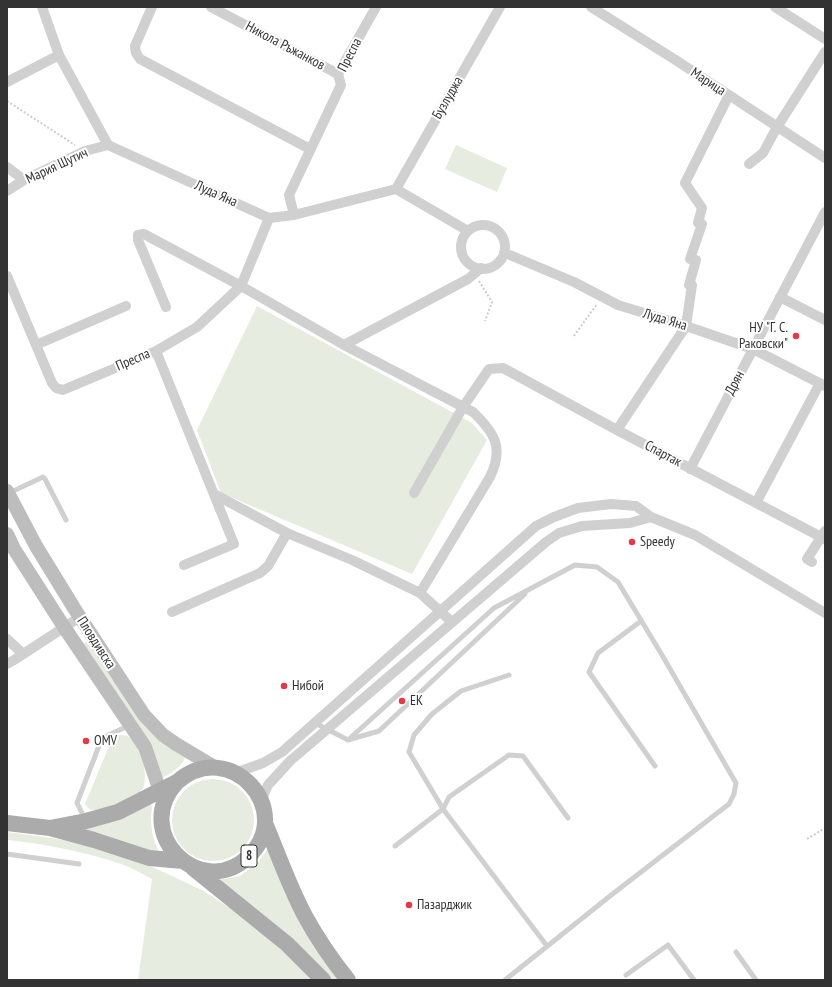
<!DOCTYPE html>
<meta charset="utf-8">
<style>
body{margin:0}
#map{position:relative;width:832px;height:987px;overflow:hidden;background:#fff;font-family:"PT Sans Narrow",sans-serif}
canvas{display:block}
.frame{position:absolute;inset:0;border:8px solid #333;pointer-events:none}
</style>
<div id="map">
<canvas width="832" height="987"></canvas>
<div class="frame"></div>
</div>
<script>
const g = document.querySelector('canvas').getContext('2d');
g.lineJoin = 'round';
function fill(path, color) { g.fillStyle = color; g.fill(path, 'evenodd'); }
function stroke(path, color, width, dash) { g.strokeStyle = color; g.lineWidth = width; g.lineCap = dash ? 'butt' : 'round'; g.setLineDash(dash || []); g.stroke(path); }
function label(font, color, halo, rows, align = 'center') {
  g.font = font + ' "PT Sans Narrow",sans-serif'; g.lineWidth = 4; g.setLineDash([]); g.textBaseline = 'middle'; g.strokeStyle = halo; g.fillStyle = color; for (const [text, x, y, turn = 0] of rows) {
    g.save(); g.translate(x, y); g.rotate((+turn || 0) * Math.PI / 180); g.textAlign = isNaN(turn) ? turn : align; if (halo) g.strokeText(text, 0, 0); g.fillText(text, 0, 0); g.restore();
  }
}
const green = new Path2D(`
 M 456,145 L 507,168 L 497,192 L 445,169 Z
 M 257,306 L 472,423 L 487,440 L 412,574 L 221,493 L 197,430 Z
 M 87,642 L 113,680 L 184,755 L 185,758 C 182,767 169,775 161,778 L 83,643 Z
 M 117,735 C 122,735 125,735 129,737 C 141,744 149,776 143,788 C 139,797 124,802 115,805 C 106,809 99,812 89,809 L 85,804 L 112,739 Z
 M172 820a41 41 0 1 1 82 0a41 41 0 1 1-82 0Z
 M 151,804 C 153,808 151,812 151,817 C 151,832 154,844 162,857 L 82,829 Z
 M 7,832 L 58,839 L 94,847 L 148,865 L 202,890 L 247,919 L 315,980 L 138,980 L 152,879 C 143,874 134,869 124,865 C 87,852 46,844 7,840 Z
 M 269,847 L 340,980 L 330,980 L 218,880 L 240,876 L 258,862 Z`);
const path = new Path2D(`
 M 7,101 L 75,145
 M 479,281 L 492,302 L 485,321
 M 574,336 L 597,304
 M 807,839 L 825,828`);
const lane = new Path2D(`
 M 9,493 L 43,477 L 45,479 L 66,520
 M 641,621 L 598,653 L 589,672 L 655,766
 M 509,675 L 461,691 L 432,714 L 414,735 L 409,752 L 443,809 L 547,946
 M 315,723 L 348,740 L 379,731 L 525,594
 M 348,740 L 494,608 L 575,565 L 597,567 L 618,582 L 662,655 L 736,783 L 734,794 L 729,804 L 610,896 L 505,980
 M 85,819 L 77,803 L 102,738 L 128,726
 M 395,846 L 443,809 L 449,797 L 509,755 L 523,756 L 568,818
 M 7,854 L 79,864
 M 736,952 L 756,980
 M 626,975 L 668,945 L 694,980`);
const street = new Path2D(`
 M 42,7 L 59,55 L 108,145 L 269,218 L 294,215 L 396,189 L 468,231
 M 152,7 L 135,46 L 136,53 L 140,59 L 310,149
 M 211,7 L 338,74
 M 591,7 L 674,59 L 825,158
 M 775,7 L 825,39
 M 7,82 L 59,55
 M 749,164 L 763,153 L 777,127 L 825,52
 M 7,167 L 24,180
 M 396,189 L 500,7
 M 7,191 L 24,180 L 85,151 L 108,145
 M 294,215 L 289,195 L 341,85 L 338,74 L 376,7
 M461 247a22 22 0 1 1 44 0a22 22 0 1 1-44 0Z
 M 505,253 L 574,282 L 618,305 L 686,326 L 753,349 L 825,386
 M 7,276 L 52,383 L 56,388 L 63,390 L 156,351 L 197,327 L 241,286 L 269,218
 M 780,297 L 825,320
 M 166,307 L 138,240 L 138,235 L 144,234 L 241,286 L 344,345 L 473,412 C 495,433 504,448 490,477 L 420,593
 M 36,345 L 126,306
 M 344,345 L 468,279 L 481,268
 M 156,351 L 234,544 L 184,565
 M 617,430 L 686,326 L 692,285 L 689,285 L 696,260 L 690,259 L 702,224 L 698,223 L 702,208 L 685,183 L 729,95
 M 690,469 L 825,212
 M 414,493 L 463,407 L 489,369 L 503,368 L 617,430 L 825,539
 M 214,494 L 287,533 L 352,560 L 420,593 L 452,622
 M 756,503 L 820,383
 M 812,562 L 807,559 L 825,531
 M 172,612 L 260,573 L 268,566 L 287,533
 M 7,639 L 23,654
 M 7,664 L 14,660 L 80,617
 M 235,773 L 263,763 L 282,752 L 536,526 L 554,517 L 578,508 L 611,504 L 636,506 L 651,517 L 695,535 L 825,613
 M 261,801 L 268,785 L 290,761 L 546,542 L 559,533 L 582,526 L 630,523 L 651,517`);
const secondary = new Path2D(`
 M 7,491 L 36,546 L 74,608 L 144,715 L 163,735 L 176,744 L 216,768
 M 7,534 L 14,549 L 64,627 L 145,747 L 163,800`);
const primary = new Path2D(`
 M 7,823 L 50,828 L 94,840 L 149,858 L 183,861
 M 265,823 C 278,854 289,886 305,916 C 317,938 332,960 348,980
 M 50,828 L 86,821 L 118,812 L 177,782 C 230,736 297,811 248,857 C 200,902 130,832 177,782
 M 193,868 L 287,944 L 323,980`);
const markers = [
 [796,336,4,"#e63946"],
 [632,542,4,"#e63946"],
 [284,686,4,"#e63946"],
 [402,701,4,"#e63946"],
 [86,741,4,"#e63946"],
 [409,905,4,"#e63946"]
];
const shields = [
 [249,856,16]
];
const shieldNames = [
 ["8",249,856]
];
const streetNames = [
 ["Никола Ръжанков",285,46,28],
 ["Преспа",350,55,-63],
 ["Марица",708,82,33],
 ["Бузлуджа",448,98,-60],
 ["Мария Шутич",57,166,-25],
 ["Луда Яна",216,194,24],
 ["Луда Яна",665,320,17],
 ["Преспа",133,360,-23],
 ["Дрян",735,383,-62],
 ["Спартак",663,454,28],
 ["Пловдивска",96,643,57]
];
const poiNames = [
 ["НУ \"Г. С.",788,328,"right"],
 ["Раковски\"",788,344,"right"],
 ["Speedy",640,542],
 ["Нибой",292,686],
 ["ЕК",410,701],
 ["OMV",94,741],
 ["Пазарджик",417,905]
];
fill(green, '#e6ecdf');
stroke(path, '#cdcdcd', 2, [2, 2]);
stroke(lane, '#d0d0d0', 5);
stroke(street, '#d0d0d0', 10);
stroke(secondary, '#bdbdbd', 14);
stroke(primary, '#ababab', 16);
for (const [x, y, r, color] of markers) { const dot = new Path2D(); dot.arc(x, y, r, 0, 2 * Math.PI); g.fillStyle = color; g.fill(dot); stroke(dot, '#fff', 1.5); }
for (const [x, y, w] of shields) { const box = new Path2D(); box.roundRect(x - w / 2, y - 11, w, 22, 3); g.fillStyle = '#fff'; g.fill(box); stroke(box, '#333', 1); }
label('bold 13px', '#333', null, shieldNames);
label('14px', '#333', '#fff', streetNames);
label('14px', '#333', '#fff', poiNames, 'left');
</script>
